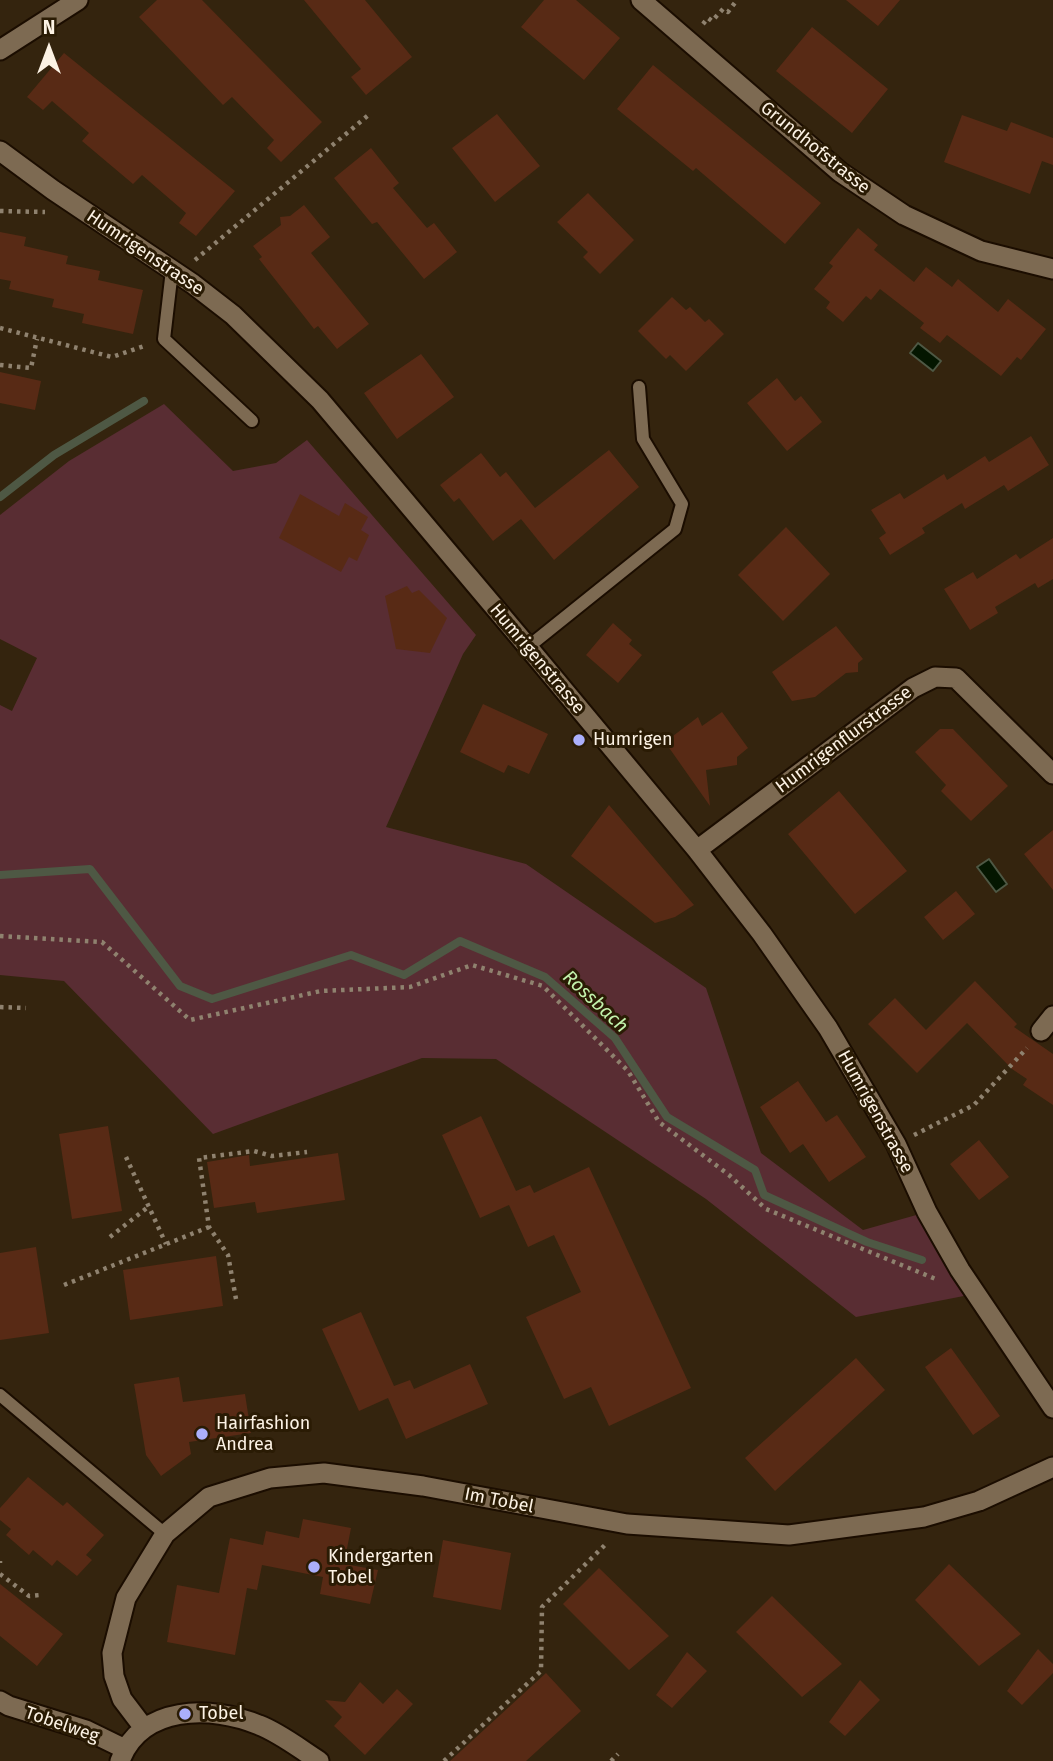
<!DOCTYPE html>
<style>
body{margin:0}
#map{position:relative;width:1053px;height:1761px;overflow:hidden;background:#34240e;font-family:"Fira Sans",sans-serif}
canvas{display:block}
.north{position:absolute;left:14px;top:14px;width:70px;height:70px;-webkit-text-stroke:5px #2a1b04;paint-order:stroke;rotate:0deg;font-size:19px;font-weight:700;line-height:28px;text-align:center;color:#fcf2e4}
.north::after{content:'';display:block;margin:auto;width:24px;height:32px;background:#fcf2e4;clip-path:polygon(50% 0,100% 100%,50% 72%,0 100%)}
</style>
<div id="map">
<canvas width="1053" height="1761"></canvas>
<div class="north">N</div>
</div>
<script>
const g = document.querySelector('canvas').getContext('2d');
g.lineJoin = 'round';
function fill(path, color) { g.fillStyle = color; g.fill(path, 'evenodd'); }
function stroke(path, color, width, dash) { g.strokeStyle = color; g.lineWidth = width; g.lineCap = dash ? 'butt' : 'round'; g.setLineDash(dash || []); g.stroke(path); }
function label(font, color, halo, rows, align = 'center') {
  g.font = font + ' "Fira Sans",sans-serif'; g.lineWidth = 6; g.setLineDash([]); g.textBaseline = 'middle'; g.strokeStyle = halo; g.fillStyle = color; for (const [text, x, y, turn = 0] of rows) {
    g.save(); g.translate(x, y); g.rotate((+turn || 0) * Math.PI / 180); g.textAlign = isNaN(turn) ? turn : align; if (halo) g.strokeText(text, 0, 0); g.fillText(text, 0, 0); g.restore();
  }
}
const green = new Path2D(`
 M 164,404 L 233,471 L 276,463 L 307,440 L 476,635 L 463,654 L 386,827 L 526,864 L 706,988 L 761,1153 L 863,1230 L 927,1212 L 974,1294 L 856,1317 L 706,1199 L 496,1059 L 422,1058 L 213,1134 L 64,981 L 0,975 L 0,705 L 12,711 L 37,658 L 0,639 L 0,515 L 69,461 Z`);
const water = new Path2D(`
 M 918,343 L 941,361 L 933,371 L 910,353 Z
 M 989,859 L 1007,884 L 996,892 L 977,867 Z`);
const stream = new Path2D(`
 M 0,497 L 54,455 L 144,401
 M 0,875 L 90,869 L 180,986 L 212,999 L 351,955 L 404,975 L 460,941 L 545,977 L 615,1038 L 667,1117 L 755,1170 L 764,1195 L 867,1242 L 922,1260`);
const building = new Path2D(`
 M 157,0 L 202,0 L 322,122 L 281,162 L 267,148 L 274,140 L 232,97 L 223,105 L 139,17 Z
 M 304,0 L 365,0 L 412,57 L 366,95 L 351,77 L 361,69 Z
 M 544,0 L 576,0 L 620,38 L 584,80 L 521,27 Z
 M 846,0 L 900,0 L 878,26 Z
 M 812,27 L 888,89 L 852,133 L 776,71 Z
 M 64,53 L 235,191 L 196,236 L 179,223 L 186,213 L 142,175 L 133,184 L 82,141 L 89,133 L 52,101 L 43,110 L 27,97 Z
 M 653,65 L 821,203 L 785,244 L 696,168 L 693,171 L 617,109 Z
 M 497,114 L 540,166 L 495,202 L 452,148 Z
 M 962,115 L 1007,131 L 1011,122 L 1053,138 L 1053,165 L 1042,161 L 1030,194 L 944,162 Z
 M 371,148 L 399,183 L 393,188 L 427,228 L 434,223 L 457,252 L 424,279 L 377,222 L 372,224 L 334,178 Z
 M 588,193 L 634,240 L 600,274 L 583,257 L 588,252 L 557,222 Z
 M 304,205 L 330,237 L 311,253 L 369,324 L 337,349 L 318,326 L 314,329 L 307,320 L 259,259 L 262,257 L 253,246 L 281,225 L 280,217 L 290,216 Z
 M 858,228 L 878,245 L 874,250 L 914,282 L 926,267 L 952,287 L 958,279 L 998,312 L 1008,299 L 1046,329 L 1021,360 L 1017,357 L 1001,376 L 947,335 L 940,343 L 920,328 L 924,323 L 880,289 L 871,300 L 866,296 L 843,322 L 826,308 L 830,302 L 814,289 L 833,266 L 829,263 Z
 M 0,232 L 26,237 L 24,246 L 68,256 L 66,264 L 100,271 L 98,280 L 143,290 L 133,334 L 82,323 L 84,314 L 52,307 L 54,299 L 9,289 L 11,281 L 0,279 Z
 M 672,297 L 686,310 L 690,307 L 705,322 L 709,319 L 724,334 L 686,371 L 670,355 L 666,359 L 638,331 Z
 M 421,354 L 454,397 L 397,439 L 364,393 Z
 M 0,372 L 41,381 L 35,410 L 0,403 Z
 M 777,378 L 795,401 L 801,396 L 822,422 L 787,451 L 747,403 Z
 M 1031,436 L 1049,465 L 1008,491 L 1004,485 L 965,509 L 962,503 L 922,528 L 925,533 L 890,555 L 879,538 L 886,533 L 871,510 L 900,493 L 904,499 L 944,474 L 947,480 L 985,456 L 989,462 Z
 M 609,450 L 639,487 L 554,560 L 521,519 Z
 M 481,453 L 500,477 L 506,472 L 535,508 L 493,541 L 459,498 L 454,502 L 440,485 Z
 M 300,494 L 339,516 L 345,503 L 368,517 L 361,530 L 369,535 L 357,561 L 349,557 L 341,572 L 279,538 Z
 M 786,527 L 830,574 L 783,621 L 738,575 Z
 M 1053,538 L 1053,579 L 1038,588 L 1035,583 L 995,607 L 998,613 L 970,630 L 944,589 L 973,572 L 977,579 L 1016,554 L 1020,559 Z
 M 407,586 L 412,593 L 419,590 L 447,618 L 430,653 L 396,649 L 385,596 Z
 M 613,623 L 632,640 L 629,644 L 642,655 L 618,683 L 586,655 Z
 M 836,626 L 863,659 L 858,663 L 858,672 L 846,673 L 815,697 L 792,701 L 772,672 Z
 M 483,704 L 548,734 L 529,774 L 508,765 L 504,773 L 460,752 Z
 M 722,712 L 748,748 L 737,757 L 737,765 L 706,770 L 710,806 L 665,742 L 698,717 L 702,726 Z
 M 940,729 L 953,729 L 1008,786 L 971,821 L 941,791 L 946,785 L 915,752 Z
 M 839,791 L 907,871 L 855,914 L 788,834 Z
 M 609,805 L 694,905 L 675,917 L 655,923 L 571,856 Z
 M 1053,830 L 1053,890 L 1024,854 Z
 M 956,891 L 975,914 L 943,940 L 924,917 Z
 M 975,981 L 1017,1024 L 1014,1027 L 1053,1054 L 1053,1105 L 1023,1085 L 1027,1079 L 1012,1069 L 967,1023 L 917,1073 L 868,1024 L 895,998 L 926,1030 Z
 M 798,1081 L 826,1122 L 837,1115 L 866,1157 L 829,1182 L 803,1144 L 790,1153 L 760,1107 Z
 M 481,1116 L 516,1191 L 530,1185 L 534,1193 L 589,1167 L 691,1388 L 609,1426 L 591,1387 L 564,1399 L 526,1317 L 581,1292 L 554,1235 L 528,1247 L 509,1205 L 480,1218 L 442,1135 Z
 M 108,1126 L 122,1211 L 72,1219 L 59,1134 Z
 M 979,1140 L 1009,1177 L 979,1200 L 950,1164 Z
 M 338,1153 L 345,1200 L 257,1213 L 255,1202 L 214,1208 L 207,1162 L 249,1155 L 250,1166 Z
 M 36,1247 L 49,1333 L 0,1340 L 0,1253 Z
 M 216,1256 L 223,1306 L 130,1320 L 123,1270 Z
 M 361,1312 L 394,1386 L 410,1380 L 414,1389 L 470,1364 L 488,1404 L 406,1439 L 388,1398 L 359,1411 L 322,1329 Z
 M 951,1348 L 1000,1416 L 973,1435 L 925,1367 Z
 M 856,1358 L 885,1390 L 775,1491 L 745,1458 Z
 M 179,1377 L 183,1402 L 245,1394 L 251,1433 L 189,1442 L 191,1454 L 161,1476 L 146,1455 L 134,1384 Z
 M 28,1477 L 63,1506 L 67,1502 L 104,1535 L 86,1555 L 92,1560 L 77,1576 L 57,1560 L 52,1566 L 33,1550 L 29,1555 L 6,1535 L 11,1529 L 0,1520 L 0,1508 Z
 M 303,1519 L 351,1528 L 344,1564 L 378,1570 L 370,1604 L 320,1594 L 323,1577 L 262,1565 L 257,1590 L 247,1588 L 235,1655 L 167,1642 L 177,1585 L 219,1593 L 230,1538 L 263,1545 L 266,1531 L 299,1538 Z
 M 443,1540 L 511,1553 L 501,1610 L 433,1597 Z
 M 949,1564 L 1021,1634 L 979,1666 L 915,1600 Z
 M 599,1568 L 669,1636 L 629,1670 L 563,1604 Z
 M 0,1584 L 63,1634 L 37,1666 L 0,1636 Z
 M 772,1596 L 842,1664 L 802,1697 L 736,1632 Z
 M 1038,1649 L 1053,1664 L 1053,1673 L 1022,1705 L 1007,1691 Z
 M 687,1652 L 707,1671 L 672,1708 L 656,1695 Z
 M 546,1673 L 581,1711 L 526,1761 L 450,1761 Z
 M 860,1680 L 880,1700 L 845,1736 L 829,1722 Z
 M 360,1682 L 383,1704 L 397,1689 L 413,1704 L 365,1755 L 334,1726 L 342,1717 L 325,1700 L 345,1702 Z`);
const path = new Path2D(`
 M 703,24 L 708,18 L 712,21 L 723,9 L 728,12 L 737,0
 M 0,211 L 45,212
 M 195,260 L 371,113
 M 0,328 L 112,357 L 147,345
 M 0,365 L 31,368 L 37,339
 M 0,936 L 102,942 L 190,1020 L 321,991 L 410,987 L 472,965 L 543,986 L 628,1071 L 659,1122 L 729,1175 L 766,1209 L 938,1280
 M 0,1007 L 26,1008
 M 914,1135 L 974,1105 L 1027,1048
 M 126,1157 L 166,1244
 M 110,1237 L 148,1207
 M 64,1285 L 209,1227
 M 236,1299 L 228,1255 L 209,1227 L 199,1158 L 254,1151 L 272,1156 L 307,1152
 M 0,1561 L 0,1563
 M 0,1574 L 29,1596 L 40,1595
 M 444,1761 L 541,1671 L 542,1607 L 606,1544
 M 611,1761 L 618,1754`);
const service = new Path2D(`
 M 172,270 L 164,339 L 252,421
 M 528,647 L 675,529 L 682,504 L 643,439 L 639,387
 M 0,1395 L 165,1534`);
const minor = new Path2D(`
 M 641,0 L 840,172 L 904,215 L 981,251 L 1053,269
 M 0,50 L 78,0
 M 0,151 L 53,190 L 193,284 L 233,315 L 320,400 L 528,647 L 697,850 L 762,934 L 828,1028 L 896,1144 L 927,1212 L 960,1270 L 1053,1408
 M 697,850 L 913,688 L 935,677 L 956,678 L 1053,774
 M 1041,1031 L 1053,1016
 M 0,1701 L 9,1706 L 86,1730 L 125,1749
 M 144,1728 L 122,1699 L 114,1676 L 112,1653 L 126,1598 L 165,1534 L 209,1497 L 270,1478 L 324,1473 L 423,1486 L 627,1524 L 789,1535 L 924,1517 L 979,1501 L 1053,1467
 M 120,1761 C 141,1705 211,1705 259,1725 C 280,1733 300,1749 319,1761`);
const markers = [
 [579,740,7,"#abaffb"],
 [202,1434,7,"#abaffb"],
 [314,1567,7,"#abaffb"],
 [185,1714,7,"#abaffb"]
];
const streetNames = [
 ["Grundhofstrasse",815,148,39],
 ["Humrigenstrasse",145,253,34],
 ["Humrigenstrasse",537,659,50],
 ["Humrigenflurstrasse",844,740,-37],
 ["Humrigenstrasse",875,1112,61],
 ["Im Tobel",499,1501,11],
 ["Tobelweg",62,1725,19]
];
const poiNames = [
 ["Humrigen",593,740],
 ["Hairfashion",216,1424],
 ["Andrea",216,1445],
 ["Kindergarten",328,1557],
 ["Tobel",328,1578],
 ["Tobel",199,1714]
];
const waterNames = [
 ["Rossbach",595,1002,43]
];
fill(green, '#592d33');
fill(water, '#041600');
stroke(water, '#4e5844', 2);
stroke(stream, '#4e5844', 8);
fill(building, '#582a15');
stroke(service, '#1b0d00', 16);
stroke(minor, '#1b0d00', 23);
stroke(path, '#8f826f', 4.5, [3.5, 5]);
stroke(service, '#7d6a52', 12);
stroke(minor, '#7d6a52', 19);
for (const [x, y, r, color] of markers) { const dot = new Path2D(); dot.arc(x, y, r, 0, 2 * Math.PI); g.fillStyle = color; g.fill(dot); stroke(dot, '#2a1b04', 2.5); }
label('18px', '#fcf2e4', '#2a1b04', streetNames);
label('18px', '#fcf2e4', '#2a1b04', poiNames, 'left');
label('italic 19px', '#c3f2ac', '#2a1b04', waterNames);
</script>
